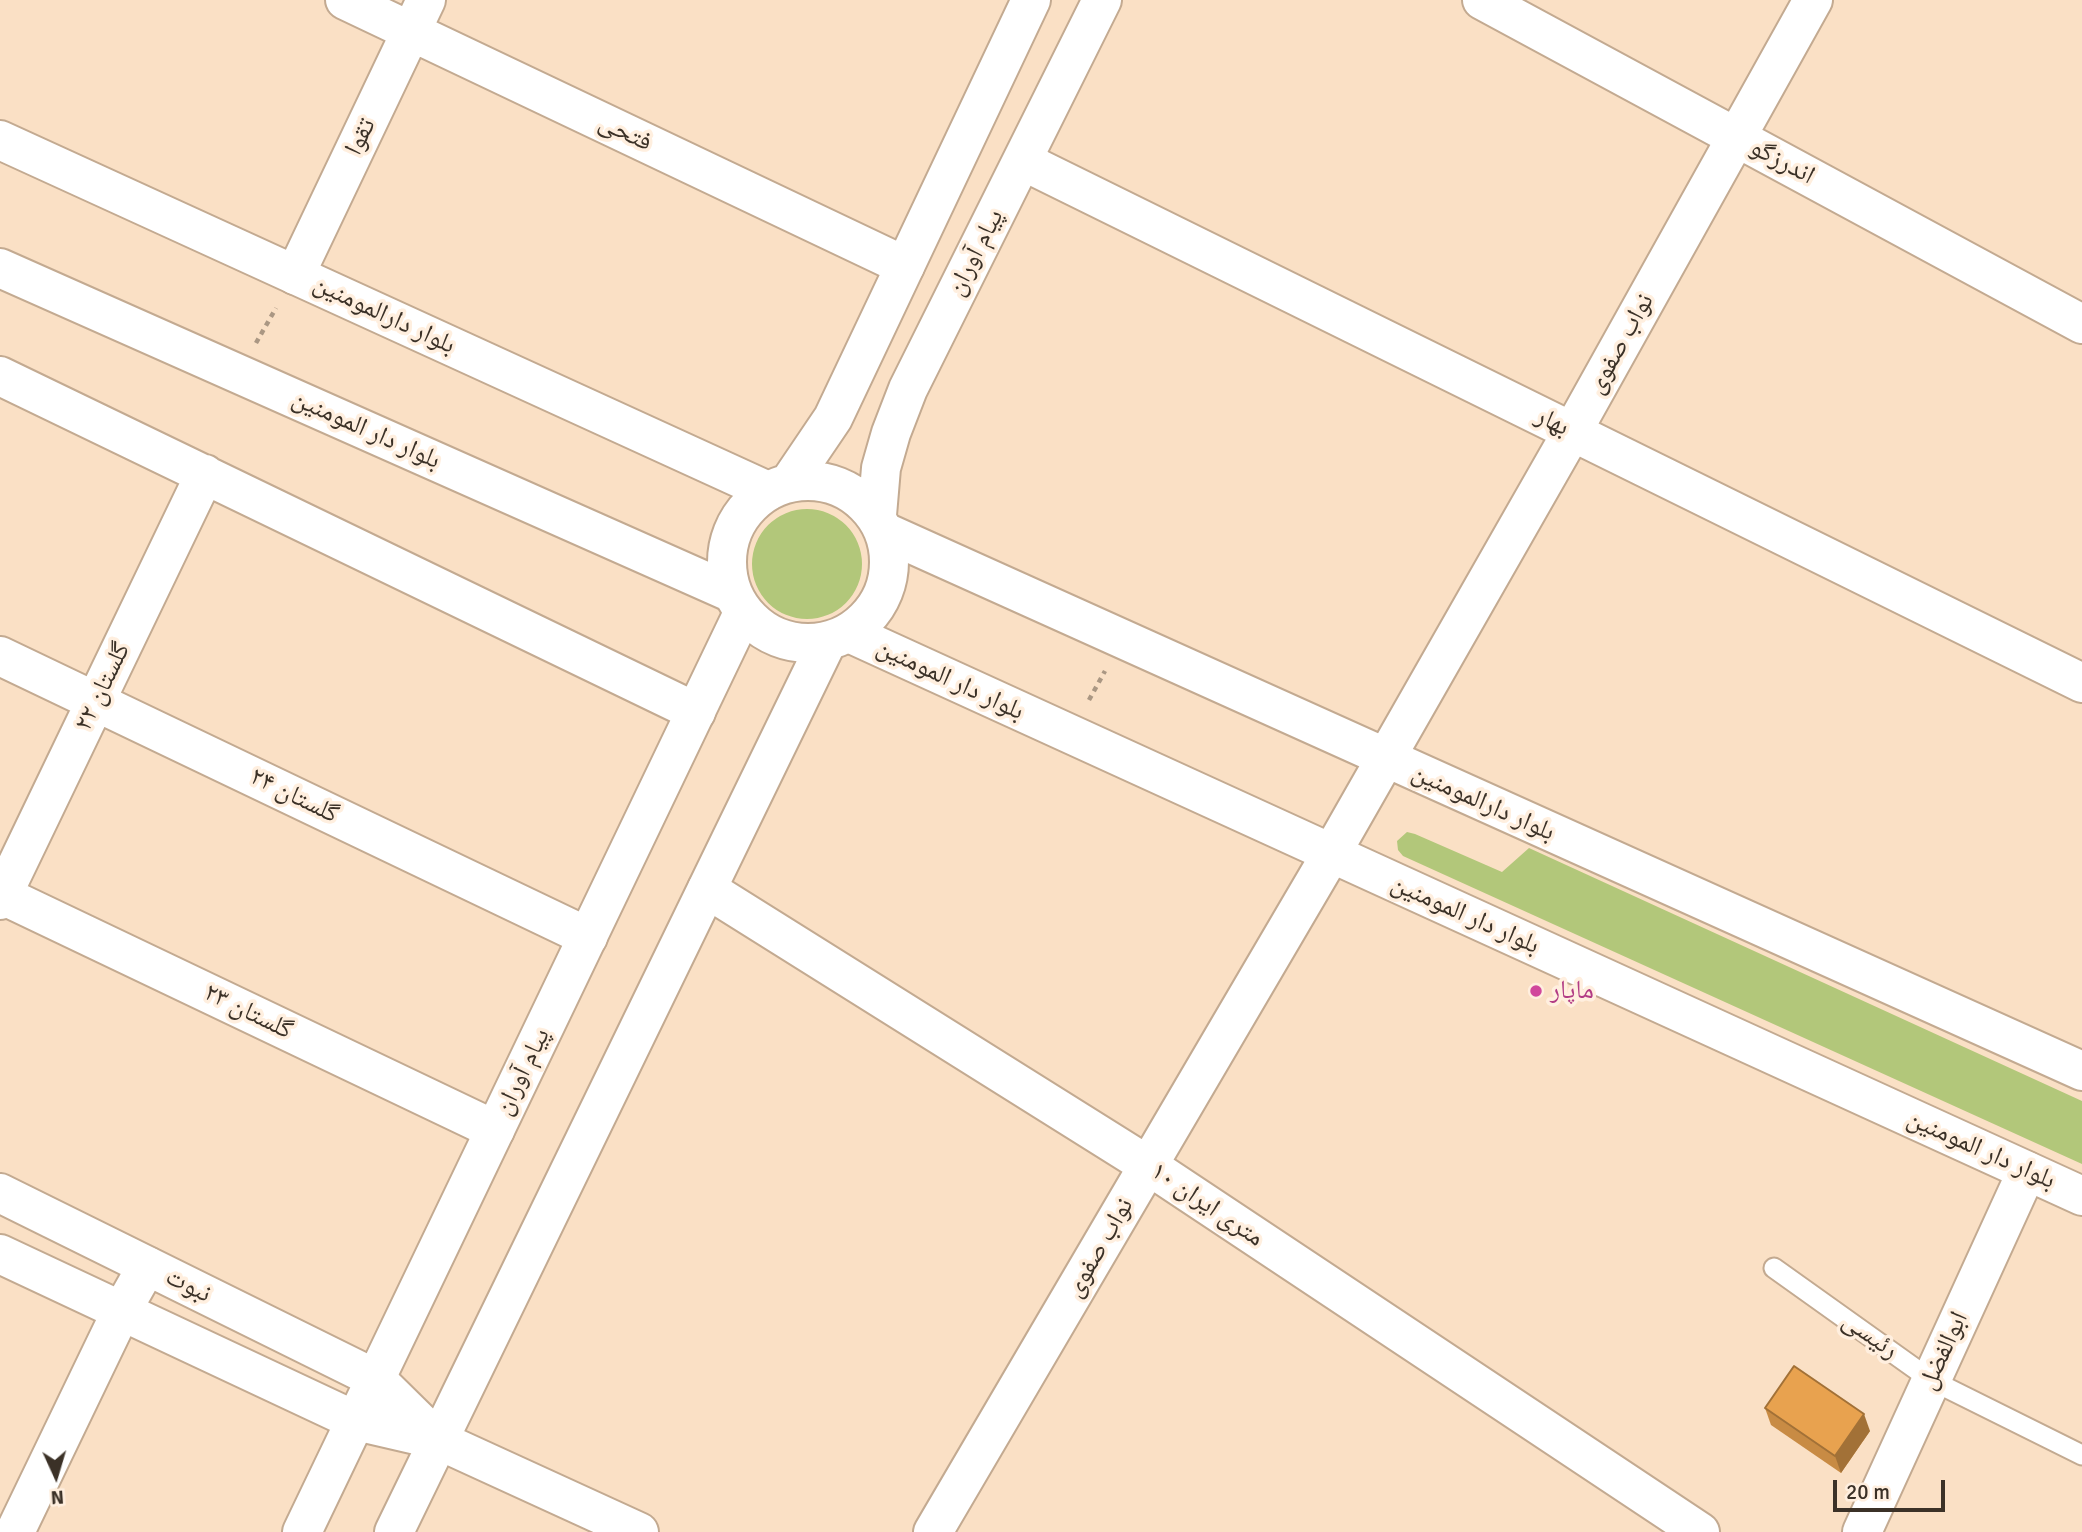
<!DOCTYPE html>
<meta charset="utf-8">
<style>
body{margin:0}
#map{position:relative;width:2082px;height:1532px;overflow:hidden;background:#fae0c5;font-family:Signika,sans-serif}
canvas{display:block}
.north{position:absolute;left:21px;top:1441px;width:70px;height:70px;-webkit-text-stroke:5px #ffefdf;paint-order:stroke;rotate:176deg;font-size:19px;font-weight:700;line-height:28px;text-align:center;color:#3b3127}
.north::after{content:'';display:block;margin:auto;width:24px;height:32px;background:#3b3127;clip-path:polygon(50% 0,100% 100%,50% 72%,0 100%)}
.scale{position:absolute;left:1833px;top:1480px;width:112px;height:32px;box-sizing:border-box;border:4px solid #3b3127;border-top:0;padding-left:9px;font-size:21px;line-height:24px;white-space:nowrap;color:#3b3127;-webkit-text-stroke:5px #ffefdf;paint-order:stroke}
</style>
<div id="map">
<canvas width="2082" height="1532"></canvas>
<div class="north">N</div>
<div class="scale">20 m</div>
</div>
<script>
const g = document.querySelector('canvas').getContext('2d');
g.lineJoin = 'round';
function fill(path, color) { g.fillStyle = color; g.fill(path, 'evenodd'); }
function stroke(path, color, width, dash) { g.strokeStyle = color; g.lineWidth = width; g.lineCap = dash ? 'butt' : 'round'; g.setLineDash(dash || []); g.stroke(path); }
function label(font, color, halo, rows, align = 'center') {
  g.font = font + ' Signika,"Noto Naskh Arabic",sans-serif'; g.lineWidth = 7; g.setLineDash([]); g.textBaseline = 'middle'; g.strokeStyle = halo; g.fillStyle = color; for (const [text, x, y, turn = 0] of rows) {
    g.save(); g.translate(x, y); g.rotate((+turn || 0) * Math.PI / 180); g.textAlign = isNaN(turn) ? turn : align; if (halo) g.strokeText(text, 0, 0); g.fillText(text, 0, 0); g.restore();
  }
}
const green = new Path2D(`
 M752 564a55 55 0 1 1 110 0a55 55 0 1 1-110 0Z
 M 1407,832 L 1415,834 L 1502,872 L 1529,848 L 2082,1101 L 2082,1164 L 1403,856 L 1398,850 L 1397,841 Z`);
const path = new Path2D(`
 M 256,343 L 276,308
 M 1089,700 L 1105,671`);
const service = new Path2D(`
 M 1774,1268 L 1931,1380 L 2082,1455`);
const minor = new Path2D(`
 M 345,0 L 905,266
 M 1482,0 L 2082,324
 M 1023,161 L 2082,683
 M 295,275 L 426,0
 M 0,376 L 696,712
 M 0,656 L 588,937
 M 707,889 L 1149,1166 L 1700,1532
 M 0,894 L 495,1130
 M 0,900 L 205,474
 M 438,1440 L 639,1532
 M 15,1532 L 121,1312 L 147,1266
 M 933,1532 L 1331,854 L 1572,432 L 1813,0
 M 1862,1532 L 2027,1171`);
const tertiary = new Path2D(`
 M 0,140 L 768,491
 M 0,268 L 732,593
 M 885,532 L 2082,1071
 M 849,633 L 2082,1196
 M 0,1193 L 376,1379 L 438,1440 L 356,1421 L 0,1254`);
const secondary = new Path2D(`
 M727 562a81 81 0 1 1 162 0a81 81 0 1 1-162 0Z
 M 789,483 L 833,418 L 1031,0
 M 877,515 L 881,468 L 891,433 L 908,389 L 1102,0
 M 302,1532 L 743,613
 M 394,1532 L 827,642`);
const wall = new Path2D(`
 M 1765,1408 L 1870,1431 L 1841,1473 L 1771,1425 Z`);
const shadedWall = new Path2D(`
 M 1864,1414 L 1870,1431 L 1841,1473 L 1835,1456 Z`);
const building = new Path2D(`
 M 1794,1366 L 1864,1414 L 1835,1456 L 1765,1408 Z`);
const markers = [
 [1536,991,7,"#d1479c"]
];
const streetNames = [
 ["فتحی",625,133,25],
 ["تقوا",361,137,-64],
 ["اندرزگو",1782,162,28],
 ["پیام آوران",976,253,-63],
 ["بلوار دارالمومنین",384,315,25],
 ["نواب صفوی",1621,344,-61],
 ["بهار",1552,422,26],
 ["بلوار دار المومنین",366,430,24],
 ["بلوار دار المومنین",950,680,25],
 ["گلستان ۲۲",103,687,-64],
 ["گلستان ۲۴",294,796,26],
 ["بلوار دارالمومنین",1483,803,24],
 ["بلوار دار المومنین",1465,915,24],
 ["گلستان ۲۳",248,1012,26],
 ["پیام آوران",523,1072,-64],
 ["بلوار دار المومنین",1981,1150,24],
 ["۱۰ متری ایران",1207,1205,34],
 ["نواب صفوی",1100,1248,-60],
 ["نبوت",188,1286,26],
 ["رئیسی",1870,1336,35],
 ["ابوالفضل",1944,1351,-65]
];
const hotelNames = [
 ["ماپار",1550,991]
];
fill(green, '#b2c77a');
stroke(service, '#c3aa91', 23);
stroke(minor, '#c3aa91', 42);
stroke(tertiary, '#c3aa91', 42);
stroke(secondary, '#c3aa91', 42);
stroke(path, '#aa9783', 4.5, [5, 5]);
stroke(service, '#fff', 19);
stroke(minor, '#fff', 38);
stroke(tertiary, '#fff', 38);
stroke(secondary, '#fff', 38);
fill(wall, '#c88b44');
fill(shadedWall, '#a27137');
fill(building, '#e8a24f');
stroke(building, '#a27137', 2);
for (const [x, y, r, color] of markers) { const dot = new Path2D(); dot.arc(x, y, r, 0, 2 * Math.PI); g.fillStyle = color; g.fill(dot); stroke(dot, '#ffefdf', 2.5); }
label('26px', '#3b3127', '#ffefdf', streetNames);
label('26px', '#b23c85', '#ffefdf', hotelNames, 'left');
</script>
